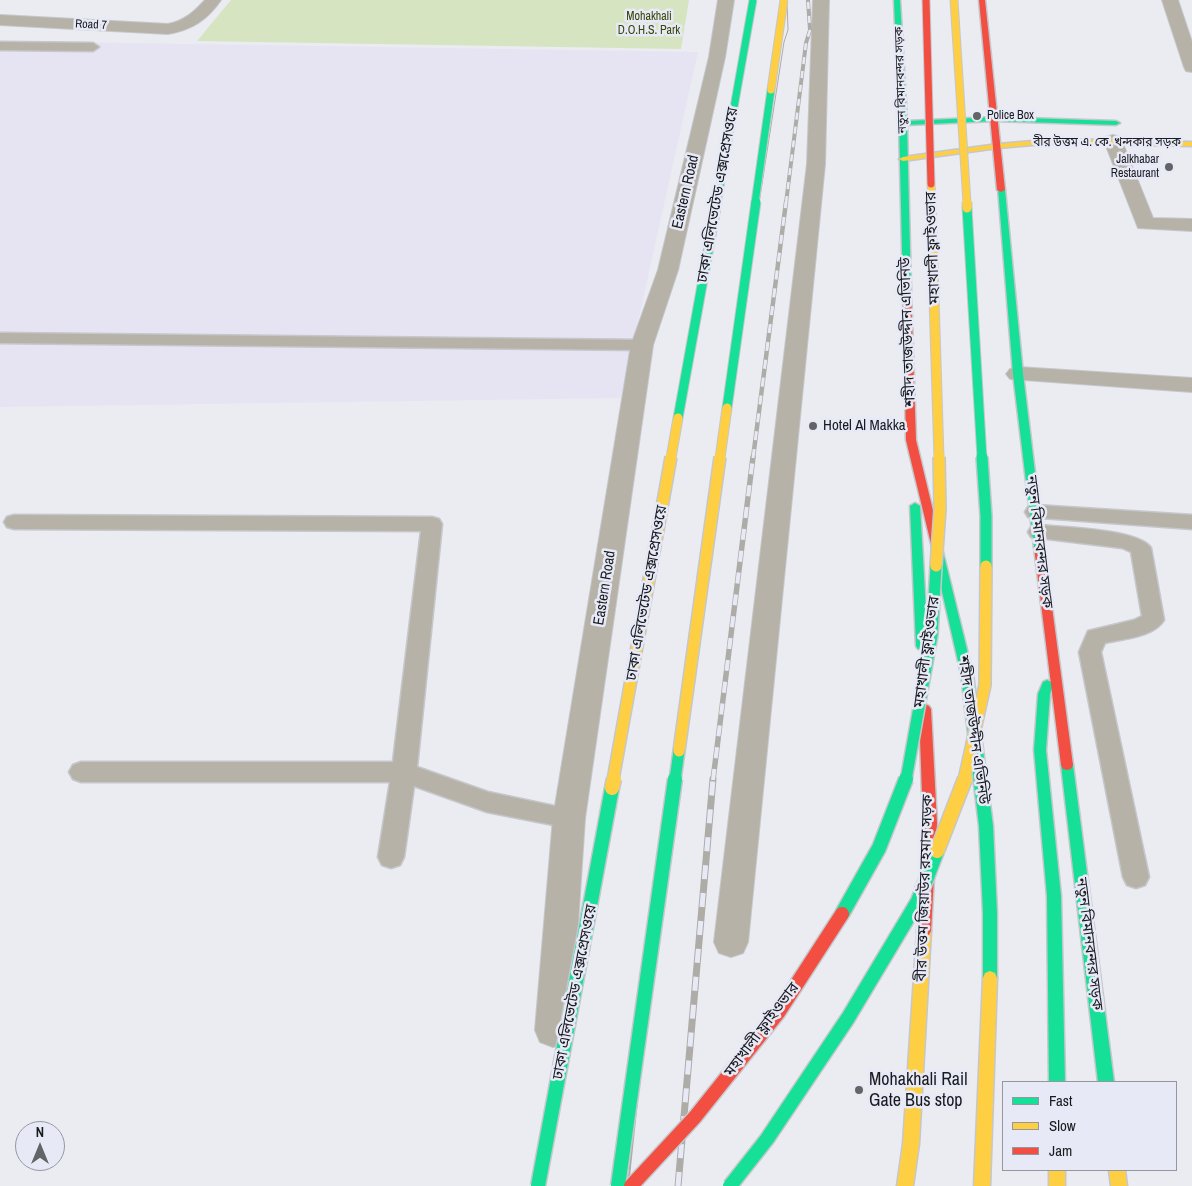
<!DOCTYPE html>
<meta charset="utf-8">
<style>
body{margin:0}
#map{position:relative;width:1192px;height:1186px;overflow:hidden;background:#eaecf2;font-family:"Archivo Narrow",sans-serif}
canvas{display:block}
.legend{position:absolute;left:1002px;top:1081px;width:175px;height:90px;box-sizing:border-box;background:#e7eaf6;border:1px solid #9597a0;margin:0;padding:6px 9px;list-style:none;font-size:15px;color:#191a1e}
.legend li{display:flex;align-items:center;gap:10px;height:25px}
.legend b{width:25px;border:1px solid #9597a0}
.north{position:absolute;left:15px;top:1121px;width:50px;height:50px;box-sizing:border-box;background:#e7eaf6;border:1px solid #9597a0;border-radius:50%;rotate:0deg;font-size:14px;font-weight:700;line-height:20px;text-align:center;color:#191a1e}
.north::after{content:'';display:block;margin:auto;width:18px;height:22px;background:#626468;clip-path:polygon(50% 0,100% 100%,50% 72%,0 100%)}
</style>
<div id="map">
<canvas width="1192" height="1186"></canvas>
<ul class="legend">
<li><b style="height:6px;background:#16e098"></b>Fast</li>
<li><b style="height:6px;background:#ffcf43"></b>Slow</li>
<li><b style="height:6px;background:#f24e42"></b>Jam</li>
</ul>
<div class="north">N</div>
</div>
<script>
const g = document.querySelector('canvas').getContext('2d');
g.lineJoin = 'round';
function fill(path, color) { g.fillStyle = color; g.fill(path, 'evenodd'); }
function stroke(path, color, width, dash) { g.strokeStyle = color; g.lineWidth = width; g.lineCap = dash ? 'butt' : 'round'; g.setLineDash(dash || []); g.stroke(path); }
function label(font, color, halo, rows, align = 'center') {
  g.font = font + ' "Archivo Narrow","Noto Sans Bengali",sans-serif'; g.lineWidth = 5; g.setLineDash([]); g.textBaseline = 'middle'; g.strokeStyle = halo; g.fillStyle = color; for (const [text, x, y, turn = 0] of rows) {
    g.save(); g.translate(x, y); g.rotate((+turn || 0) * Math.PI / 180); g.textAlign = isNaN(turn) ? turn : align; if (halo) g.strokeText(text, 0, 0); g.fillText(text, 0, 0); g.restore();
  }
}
const industrial = new Path2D(`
 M 0,41 L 698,52 L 621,398 L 0,407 Z`);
const green = new Path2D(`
 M 231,0 L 689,0 L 681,49 L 197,41 Z`);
const lane = new Path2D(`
 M 0,42 L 93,43 L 99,47 L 93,51 L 0,50 Z
 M 0,333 L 642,340 L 648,341 L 651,345 L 648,349 L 642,350 L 0,343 Z
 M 1035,505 L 1192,515 L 1192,529 L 1028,517 L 1025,512 L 1028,507 Z
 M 14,515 L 432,517 L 439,519 L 442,524 L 417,767 L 488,792 L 578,811 L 581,818 L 578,825 L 569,828 L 487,812 L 414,786 L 404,857 L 400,865 L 391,868 L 382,865 L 378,857 L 390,782 L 81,782 L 73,779 L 69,772 L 73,765 L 81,762 L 393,762 L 421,531 L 14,529 L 7,527 L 4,522 L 7,517 Z
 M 1038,525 C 1061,527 1140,529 1151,548 L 1164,620 C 1154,637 1123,639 1105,643 L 1101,652 L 1149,877 L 1145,885 L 1136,888 L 1127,885 L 1123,877 L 1079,652 L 1088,631 L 1134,620 L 1142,616 L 1131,552 L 1122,548 L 1031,537 L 1028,532 L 1031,527 Z`);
const street = new Path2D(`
 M 205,0 L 221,0 C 207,20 192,30 168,34 L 0,25 L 0,15 L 168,24 C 184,21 194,12 205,0 Z
 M 718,0 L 734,0 L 725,57 L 678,270 L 653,345 L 585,818 L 571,1030 L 566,1042 L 553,1047 L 540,1042 L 535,1030 L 553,818 L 631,345 L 658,270 L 709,57 Z
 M 813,0 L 829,0 L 825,164 L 748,942 L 743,953 L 731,957 L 719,953 L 714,942 L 807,164 Z
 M 1162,0 L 1178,0 L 1192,42 L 1192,72 L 1186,71 L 1184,67 Z
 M 1113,135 L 1120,137 L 1122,141 L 1153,218 L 1192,219 L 1192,231 L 1138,228 L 1104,141 L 1106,137 Z
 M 1018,367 L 1192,378 L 1192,392 L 1010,379 L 1006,374 L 1010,369 Z`);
const fast = new Path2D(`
 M 894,0 L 900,0 L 907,121 L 995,117 L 1116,121 L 1120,123 L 1116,125 L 995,121 L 907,125 L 911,291 L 907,294 L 903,291 L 899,123 Z
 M 998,188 L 1005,190 L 1023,374 L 1044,547 L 1039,551 L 1034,547 L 1013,374 Z
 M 915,503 L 920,506 L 928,646 L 926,649 L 918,649 L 916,646 L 910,506 Z
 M 937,544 L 942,548 L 973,674 L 993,826 L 997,913 L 997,978 L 995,983 L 990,985 L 985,983 L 983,978 L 983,913 L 979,826 L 961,674 L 932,548 Z
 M 1047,680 L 1051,682 L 1053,685 L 1050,694 L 1046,750 L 1061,896 L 1065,1082 L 1049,1082 L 1047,896 L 1034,750 L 1038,694 L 1043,682 Z
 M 1067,760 L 1071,761 L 1073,765 L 1114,1082 L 1098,1082 L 1061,765 L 1063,761 Z`);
const slow = new Path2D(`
 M 1056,139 L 1192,142 L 1192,146 L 1056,143 L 998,148 L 903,161 L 899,159 L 903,157 L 998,144 Z
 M 924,925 L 929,927 L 931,931 L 919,1144 L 913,1186 L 897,1186 L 903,1144 L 917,931 L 919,927 Z
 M 990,971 L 995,973 L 997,978 L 990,1186 L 974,1186 L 983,978 L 985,973 Z
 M 1049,1170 L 1065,1170 L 1065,1186 L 1049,1186 Z
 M 1109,1170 L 1125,1170 L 1127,1186 L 1111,1186 Z`);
const jam = new Path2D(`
 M 979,0 L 985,0 L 1005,190 L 1001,192 L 997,190 Z
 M 907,288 L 911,291 L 916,440 L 942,548 L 937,552 L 932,548 L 906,440 L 903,291 Z
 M 1039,543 L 1044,547 L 1073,765 L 1071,769 L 1067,770 L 1063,769 L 1061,765 L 1034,547 Z
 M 925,704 L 929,706 L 931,709 L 937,823 L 931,931 L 929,935 L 924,937 L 919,935 L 917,931 L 923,823 L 919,709 L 921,706 Z`);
const tramFar1 = new Path2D(`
 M 671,780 L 675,745 L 784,42 L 788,30 L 787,0`);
const tram = new Path2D(`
 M 628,1186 L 671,779`);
const railFar3 = new Path2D(`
 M 786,203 L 806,43 L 810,30 L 808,0`);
const railFar2 = new Path2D(`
 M 753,458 L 786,202`);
const railFar1 = new Path2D(`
 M 713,780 L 753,457`);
const rail = new Path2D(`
 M 678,1186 L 713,779`);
const fastBridgeFar3 = new Path2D(`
 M 717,203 L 753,0
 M 755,203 L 771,90`);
const fastBridgeFar2 = new Path2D(`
 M 967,208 L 982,458
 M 727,408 L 756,202
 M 678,418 L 717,202`);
const fastBridgeFar1 = new Path2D(`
 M 982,457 L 986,516 L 986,566
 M 675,780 L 679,751
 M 906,780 L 932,635 L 936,566`);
const fastBridge = new Path2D(`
 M 842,914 L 879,848 L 906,779
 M 538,1186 L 612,788
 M 618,1186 L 675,779
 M 730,1186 L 767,1139 L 848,1018 L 918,901 L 937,851`);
const slowBridgeFar3 = new Path2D(`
 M 954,0 L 967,203
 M 771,90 L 784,0
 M 931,184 L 932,203`);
const slowBridgeFar2 = new Path2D(`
 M 931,202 L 939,458
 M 967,202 L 967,208
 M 671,458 L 678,418
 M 720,458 L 727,408`);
const slowBridgeFar1 = new Path2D(`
 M 936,566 L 940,509 L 939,457
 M 679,751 L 720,457
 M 613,780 L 671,457
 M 964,780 L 985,685 L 986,566`);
const slowBridge = new Path2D(`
 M 612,788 L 614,779
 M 937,851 L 965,779`);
const jamBridgeFar1 = new Path2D(`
 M 926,0 L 931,184`);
const jamBridge = new Path2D(`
 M 631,1186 L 695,1117 L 778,1013 L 842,914`);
const markers = [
 [977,116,5,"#626468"],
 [1169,167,5,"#626468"],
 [813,426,5,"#626468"],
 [859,1090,5,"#626468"]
];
const farParknames = [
 ["Mohakhali",649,17],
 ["D.O.H.S. Park",649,31]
];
const farStreetnames = [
 ["Road 7",91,25,3],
 ["নতুন বিমানবন্দর সড়ক",901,80,-92],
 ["বীর উত্তম এ. কে. খন্দকার সড়ক",1107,143]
];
const farPoinames = [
 ["Police Box",987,116],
 ["Jalkhabar",1159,160,"right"],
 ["Restaurant",1159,174,"right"]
];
const streetNames = [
 ["Eastern Road",686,192,-77],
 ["ঢাকা এলিভেটেড এক্সপ্রেসওয়ে",718,195,-80],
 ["মহাখালী ফ্লাইওভার",933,248,-92],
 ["শহীদ তাজউদ্দীন এভিনিউ",908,332,-92],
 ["নতুন বিমানবন্দর সড়ক",1039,542,83],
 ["Eastern Road",605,588,-81],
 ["ঢাকা এলিভেটেড এক্সপ্রেসওয়ে",647,593,-80],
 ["মহাখালী ফ্লাইওভার",927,652,-82],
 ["শহীদ তাজউদ্দীন এভিনিউ",973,730,82],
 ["বীর উত্তম জিয়াউর রহমান সড়ক",925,888,-88],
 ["নতুন বিমানবন্দর সড়ক",1089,944,83],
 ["ঢাকা এলিভেটেড এক্সপ্রেসওয়ে",575,992,-79],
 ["মহাখালী ফ্লাইওভার",762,1030,-53]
];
const poiNames = [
 ["Hotel Al Makka",823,426]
];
const nearPoinames = [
 ["Mohakhali Rail",869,1080],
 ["Gate Bus stop",869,1101]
];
fill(industrial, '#e6e4f3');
fill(green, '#d6e4c2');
stroke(lane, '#c5c7cb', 3);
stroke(street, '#c5c7cb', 2);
stroke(fast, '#c5c7cb', 3);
stroke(slow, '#c5c7cb', 3);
stroke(jam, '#c5c7cb', 3);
fill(lane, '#b6b2a8');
fill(street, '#b6b2a8');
fill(fast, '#16e098');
fill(slow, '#ffcf43');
fill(jam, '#f24e42');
stroke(tramFar1, '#aeaca7', 1);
stroke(tram, '#aeaca7', 2);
stroke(railFar3, '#aeaca7', 4);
stroke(railFar2, '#aeaca7', 4.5);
stroke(railFar1, '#aeaca7', 5.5);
stroke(rail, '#aeaca7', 7);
stroke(railFar3, '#e7eaf6', 2.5, [7]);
stroke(railFar2, '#e7eaf6', 3, [9]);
stroke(railFar1, '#e7eaf6', 4, [11]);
stroke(rail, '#e7eaf6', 5, [14]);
stroke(fastBridgeFar3, '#c5c7cb', 9, []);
stroke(fastBridgeFar2, '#c5c7cb', 11, []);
stroke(fastBridgeFar1, '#c5c7cb', 14, []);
stroke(fastBridge, '#c5c7cb', 17, []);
stroke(slowBridgeFar3, '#c5c7cb', 9, []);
stroke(slowBridgeFar2, '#c5c7cb', 11, []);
stroke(slowBridgeFar1, '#c5c7cb', 14, []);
stroke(slowBridge, '#c5c7cb', 17, []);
stroke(jamBridgeFar1, '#c5c7cb', 9, []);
stroke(jamBridge, '#c5c7cb', 17, []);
stroke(fastBridgeFar3, '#16e098', 7);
stroke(fastBridgeFar2, '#16e098', 9);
stroke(fastBridgeFar1, '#16e098', 11);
stroke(fastBridge, '#16e098', 14);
stroke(slowBridgeFar3, '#ffcf43', 7);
stroke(slowBridgeFar2, '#ffcf43', 9);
stroke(slowBridgeFar1, '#ffcf43', 11);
stroke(slowBridge, '#ffcf43', 14);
stroke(jamBridgeFar1, '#f24e42', 7);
stroke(jamBridge, '#f24e42', 14);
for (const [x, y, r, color] of markers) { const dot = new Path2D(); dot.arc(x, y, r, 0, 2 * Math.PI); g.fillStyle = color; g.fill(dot); stroke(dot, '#e7eaf6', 2); }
label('12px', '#364604', '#e7eaf6', farParknames);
label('12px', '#191a1e', '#e7eaf6', farStreetnames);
label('12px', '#191a1e', '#e7eaf6', farPoinames, 'left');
label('15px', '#191a1e', '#e7eaf6', streetNames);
label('15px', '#191a1e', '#e7eaf6', poiNames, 'left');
label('18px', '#191a1e', '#e7eaf6', nearPoinames, 'left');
</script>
